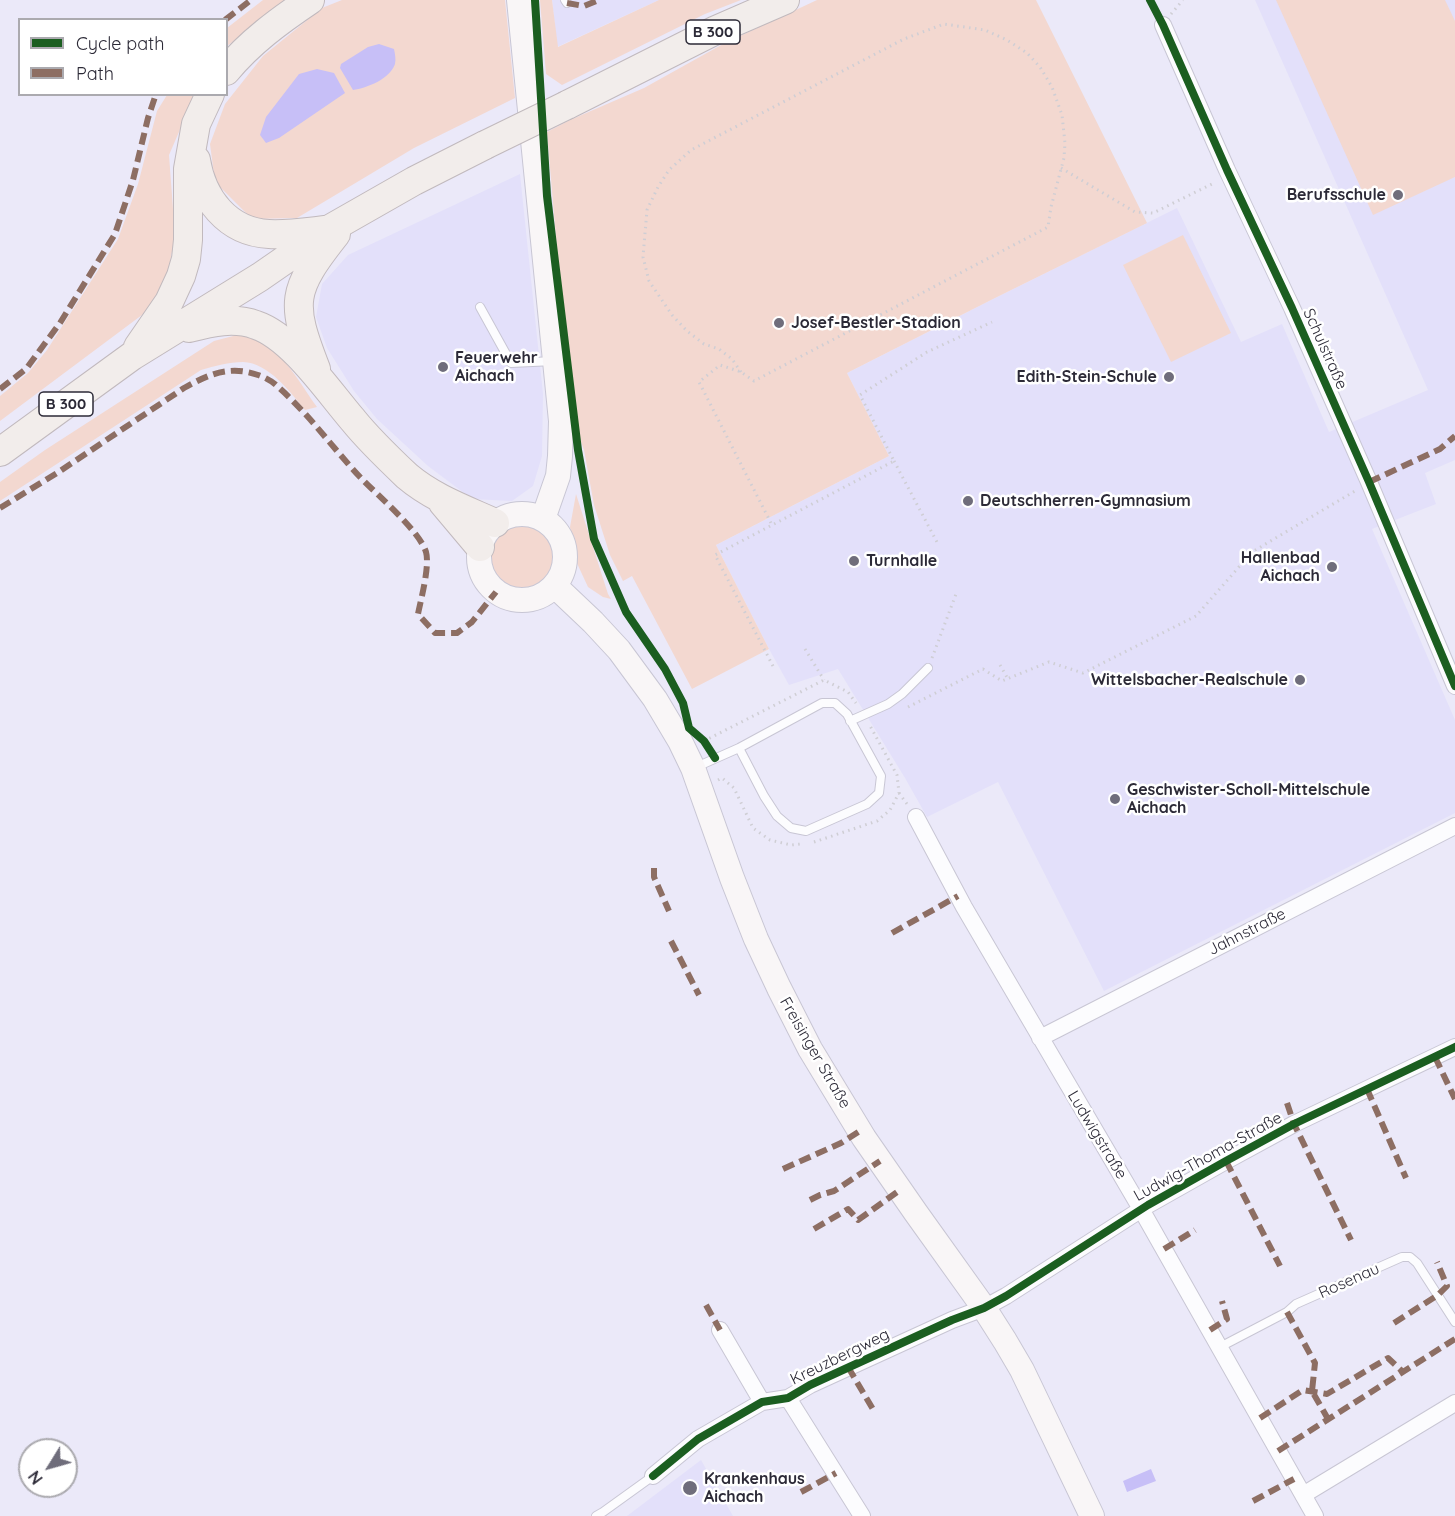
<!DOCTYPE html>
<meta charset="utf-8">
<style>
body{margin:0}
#map{position:relative;width:1455px;height:1516px;overflow:hidden;background:#ebe9f9;font-family:Quicksand,sans-serif}
canvas{display:block}
.legend{position:absolute;left:18px;top:18px;width:210px;height:78px;box-sizing:border-box;background:#fff;border:2px solid #abaaaf;margin:0;padding:8px 10px;list-style:none;font-size:18px;color:#2c2a37}
.legend li{display:flex;align-items:center;gap:12px;height:30px}
.legend b{width:30px;border:2px solid #abaaaf}
.north{position:absolute;left:18px;top:1438px;width:60px;height:60px;box-sizing:border-box;background:#fff;border:2px solid #abaaaf;border-radius:50%;rotate:233deg;font-size:16px;font-weight:700;line-height:24px;text-align:center;color:#2c2a37}
.north::after{content:'';display:block;margin:auto;width:21px;height:27px;background:#6f6d7b;clip-path:polygon(50% 0,100% 100%,50% 72%,0 100%)}
</style>
<div id="map">
<canvas width="1455" height="1516"></canvas>
<ul class="legend">
<li><b style="height:8px;background:#1b5e20"></b>Cycle path</li>
<li><b style="height:8px;background:#8d6e63"></b>Path</li>
</ul>
<div class="north">N</div>
</div>
<script>
const g = document.querySelector('canvas').getContext('2d');
g.lineJoin = 'round';
function fill(path, color) { g.fillStyle = color; g.fill(path, 'evenodd'); }
function stroke(path, color, width, dash) { g.strokeStyle = color; g.lineWidth = width; g.lineCap = dash ? 'butt' : 'round'; g.setLineDash(dash || []); g.stroke(path); }
function label(font, color, halo, rows, align = 'center') {
  g.font = font + ' Quicksand,sans-serif'; g.lineWidth = 5; g.setLineDash([]); g.textBaseline = 'middle'; g.strokeStyle = halo; g.fillStyle = color; for (const [text, x, y, turn = 0] of rows) {
    g.save(); g.translate(x, y); g.rotate((+turn || 0) * Math.PI / 180); g.textAlign = isNaN(turn) ? turn : align; if (halo) g.strokeText(text, 0, 0); g.fillText(text, 0, 0); g.restore();
  }
}
const built = new Path2D(`
 M 552,0 L 659,0 L 557,47 Z
 M 1255,0 L 1455,0 L 1455,460 L 1425,473 L 1436,504 L 1372,529 L 1455,720 L 1455,813 L 1104,991 L 998,782 L 927,817 L 905,778 L 838,669 L 789,685 L 769,649 L 716,545 L 889,456 L 847,373 L 993,299 L 1177,208 L 1241,342 L 1282,324 L 1329,432 L 1428,390 Z
 M 520,174 L 543,394 L 542,456 L 533,486 L 512,501 L 472,499 L 428,466 L 377,419 L 354,391 L 327,348 L 316,317 L 322,284 L 348,255 Z
 M 701,1460 L 733,1516 L 627,1516 Z`);
const green = new Path2D(`
 M 263,0 L 290,0 L 227,46 L 227,28 Z
 M 342,0 L 505,0 L 515,98 L 414,148 L 297,218 L 252,219 L 215,182 L 210,144 L 225,104 L 263,56 L 322,8 Z
 M 540,0 L 552,0 L 558,47 L 659,0 L 741,0 L 705,14 L 562,85 L 546,74 Z
 M 817,0 L 1036,0 L 1147,223 L 993,299 L 847,373 L 889,456 L 716,545 L 769,649 L 692,689 L 632,576 L 623,581 L 610,555 L 594,505 L 584,450 L 571,414 L 547,132 L 570,120 L 644,88 L 723,44 Z
 M 1276,0 L 1445,0 L 1455,21 L 1455,177 L 1373,215 Z
 M 167,95 L 195,95 L 169,155 L 175,236 L 166,282 L 146,312 L 0,421 L 0,396 L 28,373 L 47,350 L 118,239 L 138,184 L 157,111 Z
 M 1183,235 L 1231,333 L 1171,362 L 1123,265 Z
 M 237,335 C 243,336 251,337 256,339 C 282,349 301,385 317,407 L 305,410 C 290,392 269,363 243,362 C 229,362 215,366 201,370 L 0,501 L 0,482 L 45,450 L 214,341 Z
 M 576,494 L 608,594 L 611,599 L 603,597 L 588,587 L 575,559 L 570,527 Z
 M489 557a32 32 0 1 1 64 0a32 32 0 1 1-64 0Z`);
const water = new Path2D(`
 M 379,44 L 394,49 C 395,54 396,59 395,64 C 390,79 367,88 353,90 L 340,68 L 341,64 L 368,47 Z
 M 317,69 L 334,73 L 345,93 L 279,138 L 266,143 L 260,135 L 266,117 L 299,74 Z
 M 1151,1469 L 1156,1481 L 1127,1492 L 1123,1481 Z`);
const path = new Path2D(`
 M 1171,14 L 1183,0
 M 1061,168 L 1135,212 L 1153,213 L 1214,183
 M 741,372 L 732,359 L 719,349 L 704,344 L 687,331 L 672,315 L 649,281 L 643,257 L 647,210 L 658,187 L 669,170 L 691,150 L 904,39 L 944,24 L 985,30 L 1007,40 L 1027,53 L 1040,67 L 1052,87 L 1062,115 L 1065,143 L 1064,158 L 1051,207 L 1048,227 L 754,381 L 741,372 L 720,365 L 699,382 L 772,525
 M 894,461 L 938,544
 M 805,649 L 824,680
 M 932,658 L 956,594
 M 1000,665 L 1008,679
 M 773,666 L 715,555 L 894,461 L 860,395 L 927,352 L 992,322
 M 908,707 L 983,669 L 1002,681 L 1049,662 L 1083,673 L 1196,616 L 1252,552 L 1355,491
 M 704,741 L 824,680 L 848,692 L 856,703
 M 718,780 L 722,778 L 734,788 L 753,828 L 770,840 L 791,845 L 801,844
 M 899,793 L 907,804
 M 814,842 L 877,821 L 890,810 L 899,793 L 897,775 L 869,724`);
const service = new Path2D(`
 M 565,0 L 567,3
 M 480,307 L 511,363 L 554,361
 M 850,721 L 888,704 L 902,694 L 928,668
 M 694,768 L 739,748 L 822,703 L 835,703 L 847,714 L 881,776 L 879,793 L 867,804 L 806,831 L 791,828 L 777,816 L 764,796 L 739,748
 M 1220,1347 L 1287,1312 L 1296,1304 L 1402,1257 L 1410,1257 L 1417,1263 L 1455,1322
 M 596,1516 L 603,1512 L 653,1476`);
const minor = new Path2D(`
 M 1163,25 L 1227,170 L 1292,308 L 1369,482 L 1455,686
 M 916,817 L 964,907 L 1141,1209 L 1315,1516
 M 1040,1038 L 1455,826
 M 720,1330 L 762,1402
 M 788,1398 L 862,1516
 M 653,1476 L 698,1439 L 762,1402 L 788,1398 L 810,1385 L 952,1320 L 984,1308 L 1006,1296 L 1148,1205 L 1226,1161 L 1294,1124 L 1455,1047
 M 1303,1495 L 1455,1403`);
const secondary = new Path2D(`
 M 519,0 L 561,421 L 560,456 L 558,476 L 543,519
 M479 557a43 43 0 1 1 86 0a43 43 0 1 1-86 0Z
 M 555,586 L 593,622 L 619,650 L 655,699 L 680,741 L 693,768 L 732,878 L 756,939 L 779,988 L 810,1049 L 864,1138 L 916,1213 L 984,1308 L 1005,1341 L 1022,1370 L 1092,1516`);
const trunk = new Path2D(`
 M 226,71 C 250,42 279,21 310,0
 M 567,105 L 716,30 L 785,0
 M 196,160 C 202,198 227,232 269,234 C 287,235 307,232 325,230
 M 189,328 C 212,322 234,317 256,325 C 292,337 328,391 353,420 C 369,440 388,458 407,476 C 433,498 464,509 495,523
 M 138,347 L 169,302 L 181,276 L 186,259 L 188,240 L 188,169 L 196,124 L 210,94
 M 316,369 C 290,302 291,291 336,234
 M 0,452 L 132,356 L 260,277 L 328,230 L 414,181 L 485,145
 M 443,503 L 480,547`);
const trunkBridge = new Path2D(`
 M 485,145 L 567,105`);
const quiet = new Path2D(`
 M 567,3 L 584,6 L 599,0
 M 225,20 L 251,0
 M 0,389 L 26,369 L 60,323 L 115,234 L 133,180 L 148,118 L 156,94
 M 1369,482 L 1440,449 L 1455,436
 M 0,508 L 57,473 L 184,388 C 209,374 230,365 258,375 C 264,377 272,381 277,386 C 308,413 332,447 360,477 C 377,495 419,530 426,552 C 430,566 421,599 418,614 L 435,633 L 457,633 L 472,622 L 496,592
 M 654,868 L 654,877 L 669,911
 M 892,933 L 958,896
 M 671,941 L 699,995
 M 1435,1057 L 1455,1099
 M 1367,1089 L 1406,1178
 M 1287,1103 L 1294,1124 L 1351,1240
 M 1226,1161 L 1280,1266
 M 783,1169 L 841,1143 L 860,1131
 M 810,1200 L 820,1195 L 834,1191 L 880,1161
 M 814,1229 L 848,1209 L 858,1220 L 900,1190
 M 1164,1249 L 1195,1230
 M 706,1305 L 720,1330
 M 1287,1312 L 1315,1363 L 1312,1391 L 1328,1419
 M 1394,1323 L 1438,1295 L 1447,1286 L 1437,1262
 M 1210,1330 L 1227,1319 L 1222,1301
 M 848,1367 L 874,1411
 M 1260,1418 L 1303,1390 L 1327,1394 L 1388,1358 L 1403,1372
 M 1278,1451 L 1455,1339
 M 801,1492 L 836,1473
 M 1253,1501 L 1294,1479`);
const cycleway = new Path2D(`
 M 535,0 L 547,196 L 578,450 L 594,539 L 626,612 L 665,669 L 683,703 L 689,728 L 704,741 L 715,758
 M 1150,0 L 1163,25 L 1227,170 L 1292,308 L 1369,482 L 1455,686
 M 653,1476 L 698,1439 L 762,1402 L 788,1398 L 810,1385 L 952,1320 L 984,1308 L 1006,1296 L 1148,1205 L 1226,1161 L 1294,1124 L 1455,1047`);
const markers = [
 [1398,195,6,"#6f6d7b"],
 [779,323,6,"#6f6d7b"],
 [443,367,6,"#6f6d7b"],
 [1169,377,6,"#6f6d7b"],
 [968,501,6,"#6f6d7b"],
 [854,561,6,"#6f6d7b"],
 [1332,567,6,"#6f6d7b"],
 [1300,680,6,"#6f6d7b"],
 [1115,799,6,"#6f6d7b"],
 [690,1488,8,"#6f6d7b"]
];
const shields = [
 [713,32,54],
 [66,404,54]
];
const shieldNames = [
 ["B 300",713,32],
 ["B 300",66,404]
];
const poiNames = [
 ["Berufsschule",1386,195,"right"],
 ["Josef-Bestler-Stadion",791,323],
 ["Feuerwehr",455,358],
 ["Aichach",455,376],
 ["Edith-Stein-Schule",1157,377,"right"],
 ["Deutschherren-Gymnasium",980,501],
 ["Hallenbad",1320,558,"right"],
 ["Aichach",1320,576,"right"],
 ["Turnhalle",866,561],
 ["Wittelsbacher-Realschule",1288,680,"right"],
 ["Geschwister-Scholl-Mittelschule",1127,790],
 ["Aichach",1127,808],
 ["Krankenhaus",704,1479],
 ["Aichach",704,1497]
];
const streetNames = [
 ["Schulstraße",1325,349,66],
 ["Jahnstraße",1247,932,-27],
 ["Freisinger Straße",815,1053,60],
 ["Ludwigstraße",1097,1135,59],
 ["Ludwig-Thoma-Straße",1208,1157,-29],
 ["Rosenau",1349,1281,-24],
 ["Kreuzbergweg",840,1357,-26]
];
fill(built, '#e3e0fa');
fill(green, '#f3d8d0');
fill(water, '#c7bff7');
stroke(service, '#c8c6d4', 10);
stroke(minor, '#c8c6d4', 18);
stroke(secondary, '#c8c6d4', 26);
stroke(trunk, '#c1b9bd', 30);
stroke(path, '#cfced4', 3, [1.5, 4.5]);
stroke(service, '#fcfcfe', 8);
stroke(minor, '#fcfcfe', 16);
stroke(secondary, '#f9f6f7', 24);
stroke(trunk, '#f2edeb', 28);
stroke(trunkBridge, '#c1b9bd', 30, []);
stroke(trunkBridge, '#f2edeb', 28);
stroke(quiet, '#8d6e63', 6, [12, 6]);
stroke(cycleway, '#1b5e20', 8);
for (const [x, y, r, color] of markers) { const dot = new Path2D(); dot.arc(x, y, r, 0, 2 * Math.PI); g.fillStyle = color; g.fill(dot); stroke(dot, '#fff', 2); }
for (const [x, y, w] of shields) { const box = new Path2D(); box.roundRect(x - w / 2, y - 12, w, 24, 4.5); g.fillStyle = '#fff'; g.fill(box); stroke(box, '#2c2a37', 1.5); }
label('bold 15px', '#2c2a37', null, shieldNames);
label('bold 16px', '#2c2a37', '#fff', poiNames, 'left');
label('16px', '#2c2a37', '#fff', streetNames);
</script>
